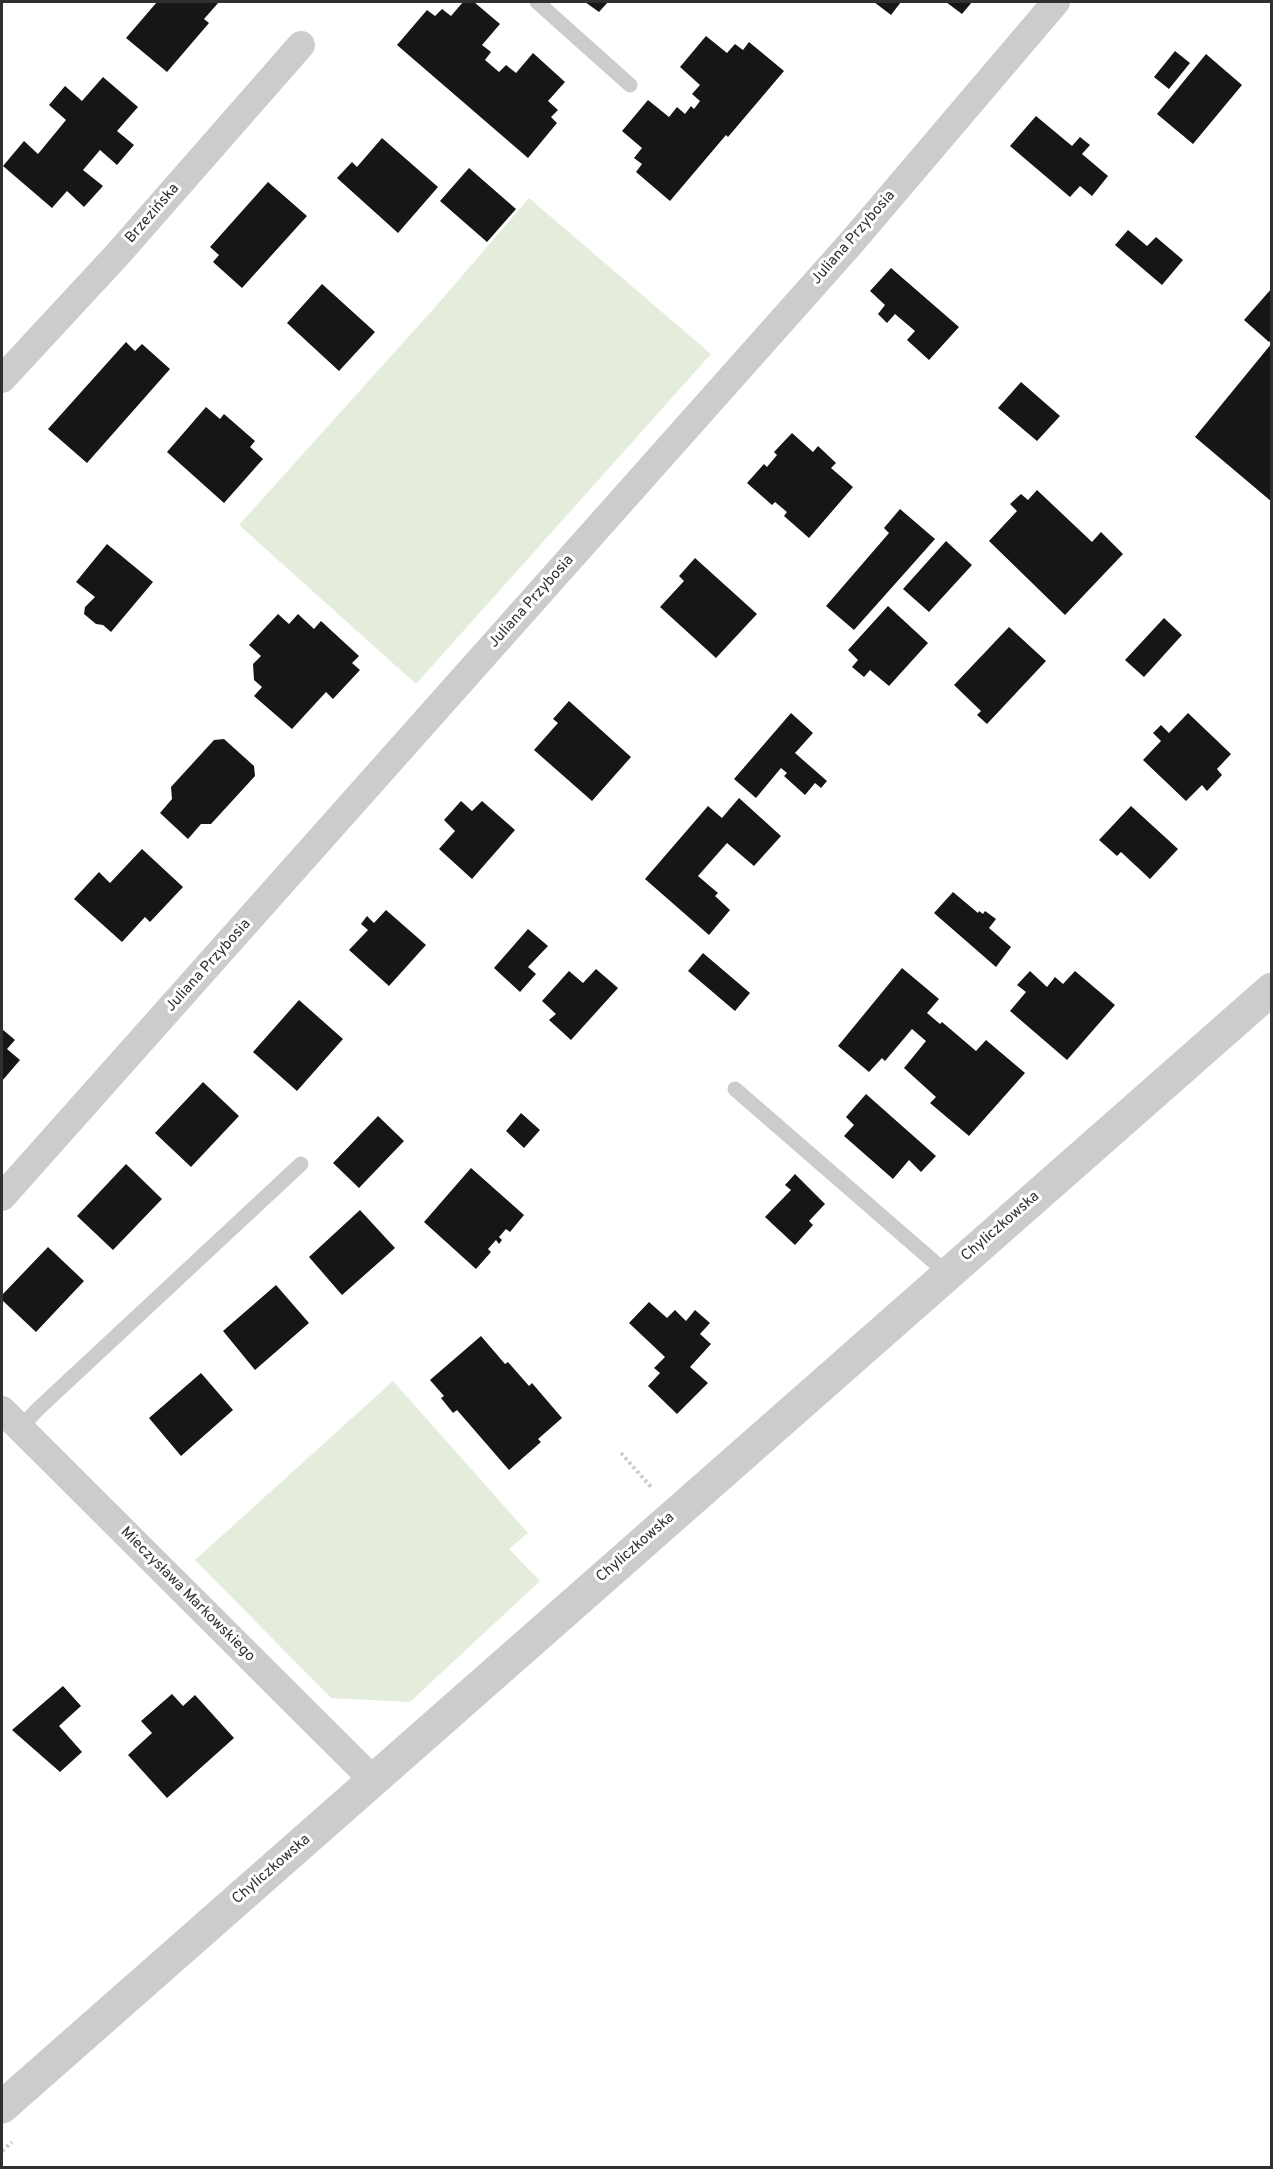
<!DOCTYPE html>
<meta charset="utf-8">
<style>
body{margin:0}
#map{position:relative;width:1273px;height:2169px;overflow:hidden;background:#fff;font-family:Overpass,sans-serif}
canvas{display:block}
.frame{position:absolute;inset:0;border:3px solid #2f2f2f;pointer-events:none}
</style>
<div id="map">
<canvas width="1273" height="2169"></canvas>
<div class="frame"></div>
</div>
<script>
const g = document.querySelector('canvas').getContext('2d');
g.lineJoin = 'round';
function fill(path, color) { g.fillStyle = color; g.fill(path, 'evenodd'); }
function stroke(path, color, width, dash) { g.strokeStyle = color; g.lineWidth = width; g.lineCap = dash ? 'butt' : 'round'; g.setLineDash(dash || []); g.stroke(path); }
function label(font, color, halo, rows, align = 'center') {
  g.font = font + ' Overpass,sans-serif'; g.lineWidth = 6; g.setLineDash([]); g.textBaseline = 'middle'; g.strokeStyle = halo; g.fillStyle = color; for (const [text, x, y, turn = 0] of rows) {
    g.save(); g.translate(x, y); g.rotate((+turn || 0) * Math.PI / 180); g.textAlign = isNaN(turn) ? turn : align; if (halo) g.strokeText(text, 0, 0); g.fillText(text, 0, 0); g.restore();
  }
}
const green = new Path2D(`
 M 529,198 L 711,354 L 416,684 L 239,525 L 437,305 Z
 M 393,1381 L 528,1533 L 509,1549 L 540,1581 L 410,1702 L 331,1698 L 195,1560 Z`);
const building = new Path2D(`
 M 157,2 L 219,2 L 204,19 L 209,23 L 167,72 L 126,38 Z
 M 463,2 L 474,2 L 500,24 L 482,45 L 491,52 L 485,60 L 499,72 L 506,65 L 516,73 L 533,53 L 565,82 L 548,101 L 558,110 L 551,117 L 557,123 L 528,158 L 397,45 L 427,10 L 435,16 L 442,9 L 451,16 Z
 M 585,2 L 608,2 L 599,12 Z
 M 874,2 L 901,2 L 891,15 Z
 M 946,2 L 972,2 L 962,14 Z
 M 706,36 L 727,53 L 735,44 L 743,50 L 749,42 L 784,71 L 728,137 L 726,135 L 670,201 L 636,172 L 642,164 L 634,158 L 642,148 L 622,131 L 648,100 L 669,117 L 677,107 L 685,114 L 691,106 L 694,109 L 700,101 L 692,94 L 700,85 L 680,67 Z
 M 1175,51 L 1190,63 L 1169,89 L 1154,77 Z
 M 1206,54 L 1242,85 L 1193,144 L 1157,114 Z
 M 103,77 L 138,107 L 117,131 L 134,145 L 117,165 L 100,150 L 83,170 L 103,186 L 84,207 L 67,191 L 52,208 L 3,166 L 24,141 L 38,154 L 66,120 L 49,105 L 65,86 L 82,101 Z
 M 1036,116 L 1072,146 L 1080,137 L 1090,145 L 1082,154 L 1108,176 L 1092,196 L 1080,186 L 1070,197 L 1010,146 Z
 M 382,138 L 438,187 L 398,233 L 337,178 L 352,162 L 357,167 Z
 M 469,168 L 516,209 L 487,242 L 440,201 Z
 M 268,182 L 307,216 L 242,288 L 213,262 L 219,255 L 210,247 Z
 M 1128,230 L 1147,246 L 1156,237 L 1183,260 L 1162,285 L 1115,245 Z
 M 891,268 L 959,327 L 929,360 L 907,340 L 915,331 L 895,314 L 887,323 L 878,314 L 885,305 L 870,291 Z
 M 322,284 L 375,332 L 339,371 L 287,323 Z
 M 1272,288 L 1272,339 L 1269,342 L 1244,320 Z
 M 126,342 L 135,351 L 142,344 L 170,369 L 87,463 L 48,429 Z
 M 1272,343 L 1272,502 L 1195,437 Z
 M 1021,382 L 1060,416 L 1037,441 L 998,408 Z
 M 206,407 L 220,419 L 224,414 L 255,441 L 250,447 L 263,459 L 224,503 L 167,452 Z
 M 792,433 L 813,452 L 818,446 L 836,463 L 831,468 L 853,487 L 809,538 L 784,516 L 787,512 L 775,502 L 772,505 L 747,483 L 764,464 L 767,467 L 777,455 L 774,452 Z
 M 1037,490 L 1092,542 L 1101,532 L 1123,554 L 1065,615 L 989,541 L 1017,511 L 1010,504 L 1021,494 L 1028,500 Z
 M 900,509 L 935,539 L 854,630 L 826,606 L 889,533 L 884,528 Z
 M 946,541 L 972,565 L 929,612 L 903,589 Z
 M 107,544 L 153,582 L 111,632 L 103,625 L 96,624 L 84,614 L 85,607 L 95,597 L 76,582 Z
 M 695,558 L 757,614 L 716,658 L 660,607 L 684,581 L 679,576 Z
 M 888,606 L 928,643 L 889,686 L 870,670 L 864,677 L 852,667 L 858,660 L 848,650 Z
 M 278,614 L 289,624 L 298,614 L 314,629 L 321,621 L 359,656 L 352,663 L 360,670 L 333,699 L 326,692 L 292,729 L 254,696 L 262,687 L 254,680 L 253,664 L 261,656 L 249,645 Z
 M 1164,618 L 1182,635 L 1144,677 L 1125,660 Z
 M 1009,627 L 1046,661 L 987,724 L 977,715 L 981,711 L 954,685 Z
 M 569,701 L 631,757 L 592,801 L 534,750 L 558,723 L 553,719 Z
 M 791,713 L 813,733 L 795,753 L 827,781 L 821,788 L 815,783 L 805,795 L 784,776 L 787,773 L 781,768 L 756,798 L 734,779 Z
 M 1188,713 L 1231,754 L 1217,769 L 1222,775 L 1207,791 L 1202,785 L 1186,801 L 1143,760 L 1161,741 L 1153,733 L 1161,725 L 1169,733 Z
 M 224,739 L 254,766 L 255,776 L 211,824 L 201,824 L 188,839 L 160,813 L 172,799 L 171,787 L 214,740 Z
 M 739,798 L 781,836 L 754,866 L 727,843 L 698,876 L 718,893 L 715,896 L 730,910 L 709,935 L 645,879 L 708,806 L 722,818 Z
 M 461,801 L 472,811 L 482,801 L 515,830 L 472,879 L 439,849 L 455,831 L 444,820 Z
 M 1131,806 L 1178,849 L 1150,879 L 1121,852 L 1117,856 L 1099,840 Z
 M 142,849 L 183,887 L 150,922 L 145,917 L 122,942 L 74,899 L 99,872 L 110,883 Z
 M 953,892 L 978,913 L 979,911 L 983,914 L 985,911 L 996,919 L 989,928 L 1011,947 L 996,967 L 934,913 Z
 M 386,910 L 426,945 L 389,986 L 349,950 L 368,930 L 361,924 L 367,916 L 374,923 Z
 M 528,929 L 548,946 L 528,967 L 536,974 L 520,992 L 494,968 Z
 M 703,953 L 750,993 L 735,1011 L 688,971 Z
 M 902,968 L 939,999 L 927,1013 L 940,1024 L 942,1022 L 976,1051 L 986,1040 L 1025,1073 L 969,1136 L 930,1103 L 936,1097 L 904,1068 L 926,1041 L 912,1029 L 885,1061 L 882,1058 L 869,1072 L 838,1046 Z
 M 596,969 L 618,988 L 571,1040 L 549,1020 L 556,1014 L 542,1001 L 569,971 L 583,983 Z
 M 1030,971 L 1047,987 L 1055,977 L 1063,984 L 1075,971 L 1115,1005 L 1067,1060 L 1010,1011 L 1026,992 L 1017,985 Z
 M 299,1000 L 343,1039 L 297,1091 L 253,1052 Z
 M 2,1029 L 15,1040 L 7,1049 L 20,1060 L 2,1081 Z
 M 203,1082 L 239,1116 L 191,1167 L 155,1133 Z
 M 866,1094 L 936,1156 L 921,1172 L 909,1160 L 893,1179 L 844,1136 L 854,1125 L 846,1117 Z
 M 521,1113 L 540,1130 L 524,1148 L 506,1131 Z
 M 378,1116 L 404,1141 L 359,1188 L 333,1163 Z
 M 126,1164 L 162,1199 L 113,1250 L 77,1216 Z
 M 471,1168 L 524,1215 L 510,1232 L 506,1229 L 499,1237 L 502,1240 L 499,1244 L 496,1240 L 488,1249 L 491,1252 L 476,1269 L 424,1222 Z
 M 795,1174 L 825,1204 L 809,1221 L 813,1225 L 795,1245 L 765,1217 L 791,1190 L 785,1185 Z
 M 360,1210 L 395,1248 L 342,1295 L 309,1257 Z
 M 48,1247 L 84,1281 L 36,1332 L 2,1300 L 2,1295 Z
 M 276,1285 L 309,1323 L 255,1370 L 223,1331 Z
 M 649,1302 L 667,1318 L 675,1310 L 686,1321 L 695,1310 L 710,1323 L 700,1334 L 711,1344 L 690,1367 L 708,1383 L 677,1414 L 648,1386 L 660,1373 L 654,1368 L 665,1357 L 629,1323 Z
 M 481,1336 L 505,1364 L 508,1362 L 529,1386 L 532,1383 L 562,1418 L 538,1439 L 541,1442 L 509,1470 L 457,1410 L 453,1413 L 441,1398 L 444,1396 L 430,1380 Z
 M 201,1373 L 233,1410 L 181,1456 L 149,1418 Z
 M 63,1686 L 81,1706 L 59,1726 L 82,1752 L 60,1772 L 12,1730 Z
 M 172,1694 L 183,1706 L 195,1695 L 234,1738 L 167,1798 L 128,1755 L 152,1733 L 141,1721 Z`);
const path = new Path2D(`
 M 621,1453 L 652,1488
 M 2,2151 L 12,2142`);
const service = new Path2D(`
 M 537,2 L 630,85
 M 735,1089 L 948,1274
 M 19,1429 L 38,1409 L 301,1164`);
const minor = new Path2D(`
 M 2,379 L 117,255 L 301,45
 M 2,1197 L 851,243 L 1056,2
 M 2,1410 L 373,1780`);
const tertiary = new Path2D(`
 M 2,2107 L 1272,989`);
const streetNames = [
 ["Brzezińska",153,214,-49],
 ["Juliana Przybosia",854,238,-49],
 ["Juliana Przybosia",532,602,-48],
 ["Juliana Przybosia",209,966,-48],
 ["Chyliczkowska",1001,1227,-41],
 ["Chyliczkowska",636,1548,-41],
 ["Mieczysława Markowskiego",187,1595,45],
 ["Chyliczkowska",272,1870,-41]
];
fill(green, '#e4eddc');
fill(building, '#161616');
stroke(path, '#ccc', 4, [3, 3]);
stroke(service, '#ccc', 15);
stroke(minor, '#ccc', 28);
stroke(tertiary, '#ccc', 33);
label('15px', '#2f2f2f', '#fff', streetNames);
</script>
